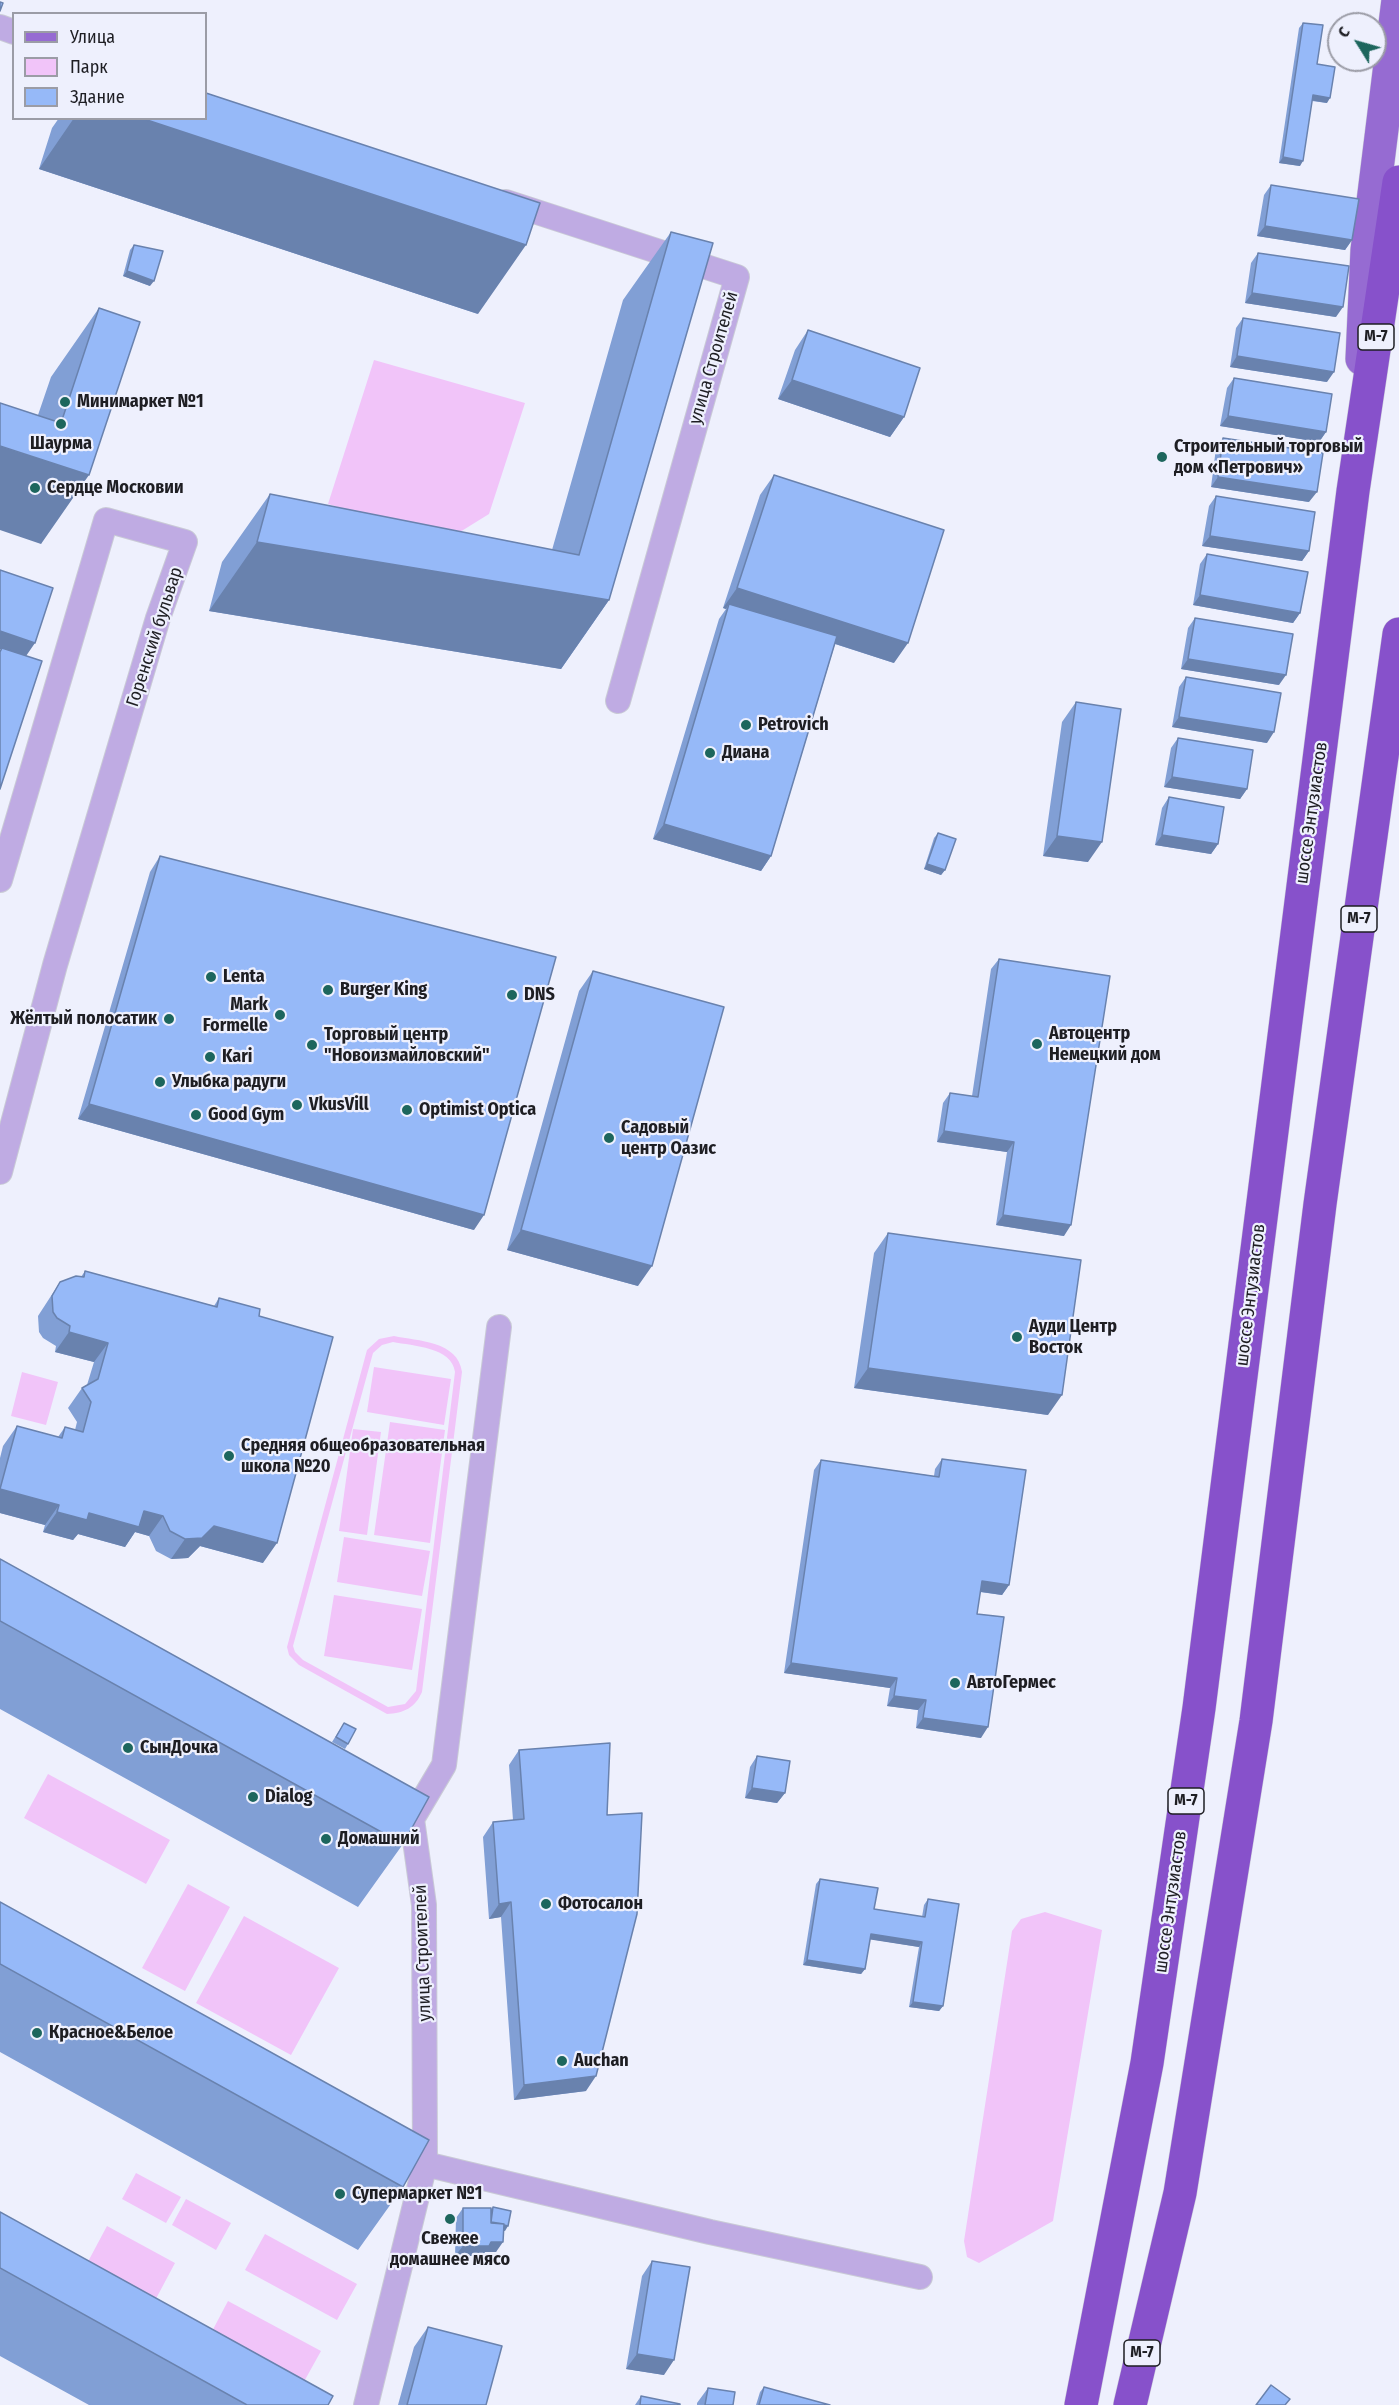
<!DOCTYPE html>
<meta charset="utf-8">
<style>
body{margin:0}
#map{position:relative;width:1399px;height:2405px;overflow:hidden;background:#eef0fd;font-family:"Fira Sans Condensed",sans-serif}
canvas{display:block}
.legend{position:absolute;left:12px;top:12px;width:195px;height:108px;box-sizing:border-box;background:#eef0fd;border:2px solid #9b9ca6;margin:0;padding:8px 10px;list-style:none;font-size:18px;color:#1e1e23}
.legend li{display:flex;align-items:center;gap:12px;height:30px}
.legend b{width:30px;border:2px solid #9b9ca6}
.north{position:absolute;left:1327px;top:12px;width:60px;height:60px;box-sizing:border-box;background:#eef0fd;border:2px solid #9b9ca6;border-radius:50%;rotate:307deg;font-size:16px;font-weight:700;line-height:24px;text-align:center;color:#1e1e23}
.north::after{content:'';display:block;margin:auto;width:21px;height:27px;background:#1d665d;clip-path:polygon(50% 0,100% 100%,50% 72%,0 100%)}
</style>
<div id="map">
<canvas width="1399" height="2405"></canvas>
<ul class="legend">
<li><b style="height:8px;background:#966bd2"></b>Улица</li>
<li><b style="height:16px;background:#f1c4f9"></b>Парк</li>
<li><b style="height:16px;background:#96b9f8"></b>Здание</li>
</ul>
<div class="north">С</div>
</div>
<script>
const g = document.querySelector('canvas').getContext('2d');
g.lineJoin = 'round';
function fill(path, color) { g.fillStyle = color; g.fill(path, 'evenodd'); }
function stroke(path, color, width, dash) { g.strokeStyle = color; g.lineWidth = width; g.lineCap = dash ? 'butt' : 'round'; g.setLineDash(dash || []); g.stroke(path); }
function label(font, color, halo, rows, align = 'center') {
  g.font = font + ' "Fira Sans Condensed",sans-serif'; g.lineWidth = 4.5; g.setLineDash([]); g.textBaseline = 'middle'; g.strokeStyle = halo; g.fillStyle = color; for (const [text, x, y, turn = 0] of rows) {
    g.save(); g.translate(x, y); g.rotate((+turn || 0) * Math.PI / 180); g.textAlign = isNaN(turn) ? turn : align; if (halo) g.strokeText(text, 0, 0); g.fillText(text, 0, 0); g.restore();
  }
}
const green = new Path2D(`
 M 374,360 L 525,403 L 489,514 L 447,540 L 328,504 Z
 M 394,1336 C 418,1341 458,1341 462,1372 L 422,1692 C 415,1708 404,1713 387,1714 L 299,1665 L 289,1655 L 287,1647 L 367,1350 L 379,1339 ZM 393,1342 C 413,1346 452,1347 455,1372 L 416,1691 L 405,1704 L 388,1707 L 303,1660 L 295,1652 L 293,1646 L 373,1353 L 382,1345 Z
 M 374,1367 L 451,1379 L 444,1425 L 367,1412 Z
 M 22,1372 L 58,1382 L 46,1425 L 11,1416 Z
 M 390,1422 L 445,1430 L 430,1543 L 374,1535 Z
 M 353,1429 L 381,1432 L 367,1535 L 339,1531 Z
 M 344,1537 L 430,1551 L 422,1596 L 337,1582 Z
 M 334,1595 L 422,1609 L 412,1670 L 324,1656 Z
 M 48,1774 L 170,1840 L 146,1884 L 24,1818 Z
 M 188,1884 L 230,1907 L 185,1991 L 142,1968 Z
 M 1045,1912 L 1102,1930 L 1053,2221 L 979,2263 L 967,2257 L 964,2241 L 1012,1931 L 1021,1919 Z
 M 244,1916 L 339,1968 L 291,2055 L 196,2003 Z
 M 136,2173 L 181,2197 L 166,2223 L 122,2199 Z
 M 186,2199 L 231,2223 L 216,2250 L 172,2225 Z
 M 107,2226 L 175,2263 L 151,2308 L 83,2271 Z
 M 265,2234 L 357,2284 L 337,2320 L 245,2270 Z
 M 228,2301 L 321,2351 L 301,2387 L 209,2337 Z`);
const street = new Path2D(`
 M 0,27 L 14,32
 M 506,202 L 737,277 L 618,701
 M 0,880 L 106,520 L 185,542 L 158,618 L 55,965 L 0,1172
 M 425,2164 L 710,2232 L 920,2277
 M 366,2405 L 425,2164 L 424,1905 L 412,1819 L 444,1765 L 499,1327`);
const primary = new Path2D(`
 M 1362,359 L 1367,250 L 1398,0`);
const highway = new Path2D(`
 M 1081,2405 L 1147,2063 L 1199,1708 L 1353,491 L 1399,182
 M 1130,2405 L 1180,2193 L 1256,1721 L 1320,1204 L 1399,634`);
const wall = new Path2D(`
 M 1303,23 L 1317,64 L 1327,103 L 1312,101 L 1300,166 L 1279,163 L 1299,28 Z
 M 59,118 L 206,118 L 478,314 L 39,169 L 52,128 Z
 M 1271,185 L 1352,240 L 1345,250 L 1257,236 L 1264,195 Z
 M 671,232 L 609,600 L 561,669 L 209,611 L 222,562 L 270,494 L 552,550 L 623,300 Z
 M 134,245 L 150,286 L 123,276 L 130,250 Z
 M 1258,253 L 1336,317 L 1245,303 L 1251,263 Z
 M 99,308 L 41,544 L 38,415 L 51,377 Z
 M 1243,318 L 1327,382 L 1230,367 L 1236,328 Z
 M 808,330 L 904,417 L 890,437 L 778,399 L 795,350 Z
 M 1234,378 L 1326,432 L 1319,442 L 1220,426 L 1227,388 Z
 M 1223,438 L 1309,502 L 1211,487 L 1216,448 Z
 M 774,475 L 894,663 L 835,644 L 771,856 L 761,871 L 653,839 L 719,619 L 726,609 L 723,608 L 760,495 Z
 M 1216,496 L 1309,551 L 1302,561 L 1202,546 L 1209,506 Z
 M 1207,554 L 1300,613 L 1293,623 L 1193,605 L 1200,564 Z
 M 1195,618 L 1279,685 L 1181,669 L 1188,628 Z
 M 1186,677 L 1267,743 L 1172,727 L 1179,687 Z
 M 1076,702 L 1088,862 L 1043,856 L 1062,722 Z
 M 1178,738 L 1247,789 L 1240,799 L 1164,787 L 1171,748 Z
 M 1169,797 L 1218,844 L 1211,854 L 1155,845 L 1162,808 Z
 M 938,833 L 945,870 L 941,875 L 924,869 L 934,838 Z
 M 160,856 L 474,1230 L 78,1119 L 150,872 Z
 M 999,959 L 1064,1236 L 996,1225 L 1007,1152 L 937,1142 L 943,1103 L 950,1093 L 972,1096 L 991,969 Z
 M 593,971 L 638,1286 L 507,1250 L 579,991 Z
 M 888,1233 L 1048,1415 L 854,1388 L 874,1253 Z
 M 85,1271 L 214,1306 L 219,1298 L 259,1316 L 263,1563 L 200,1546 L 188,1558 L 171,1559 L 156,1551 L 149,1536 L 135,1532 L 125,1547 L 78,1534 L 73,1540 L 43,1532 L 45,1525 L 0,1513 L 0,1458 L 3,1446 L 17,1426 L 58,1437 L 65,1427 L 75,1430 L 77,1422 L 68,1408 L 82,1388 L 87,1385 L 94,1362 L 55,1352 L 56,1346 L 43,1338 L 39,1332 L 38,1316 L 60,1282 L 81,1277 Z
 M 942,1459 L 1009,1585 L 1002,1595 L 980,1592 L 977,1614 L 981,1738 L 916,1728 L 918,1710 L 887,1706 L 890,1688 L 784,1673 L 814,1470 L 821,1460 L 934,1476 L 935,1469 Z
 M 0,1559 L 403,1844 L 358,1907 L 0,1709 Z
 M 344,1723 L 348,1744 L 345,1749 L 332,1742 Z
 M 519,1750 L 586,2091 L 514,2100 L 501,1917 L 489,1919 L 483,1837 L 493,1822 L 513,1820 L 509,1765 Z
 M 757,1756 L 785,1793 L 777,1803 L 745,1798 L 750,1767 Z
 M 820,1879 L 874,1909 L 922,1917 L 924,1905 L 928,1899 L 943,2006 L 939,2011 L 909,2007 L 919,1947 L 870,1939 L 865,1969 L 861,1974 L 803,1965 L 816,1884 Z
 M 0,1902 L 403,2187 L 358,2250 L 0,2052 Z
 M 493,2207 L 505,2231 L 504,2231 L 496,2252 L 485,2252 L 482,2256 L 455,2256 L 456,2218 L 463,2208 L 491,2209 Z
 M 0,2212 L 328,2405 L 89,2405 L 0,2356 Z
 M 652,2261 L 664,2375 L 626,2369 L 642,2276 Z
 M 428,2327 L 486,2405 L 398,2405 L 414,2347 Z
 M 764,2387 L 830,2405 L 756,2405 L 760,2392 Z
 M 708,2388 L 733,2405 L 697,2405 L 697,2403 Z
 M 641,2396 L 680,2405 L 635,2405 Z`);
const shadedWall = new Path2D(`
 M 1313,95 L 1330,98 L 1327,103 L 1309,100 Z
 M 74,118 L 141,118 L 526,245 L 478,314 L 39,169 Z
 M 1283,157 L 1303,161 L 1300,166 L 1279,163 Z
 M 1265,226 L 1352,240 L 1345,250 L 1257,236 Z
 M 127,271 L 154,281 L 150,286 L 123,276 Z
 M 1252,293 L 1343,307 L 1336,317 L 1245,303 Z
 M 1237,356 L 1334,372 L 1327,382 L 1230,367 Z
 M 792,380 L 904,417 L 890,437 L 778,399 Z
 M 1228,416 L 1326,432 L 1319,442 L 1220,426 Z
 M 0,446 L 89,475 L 41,544 L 0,530 Z
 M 1218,477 L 1317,492 L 1309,502 L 1211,487 Z
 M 1210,536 L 1309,551 L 1302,561 L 1202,546 Z
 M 257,542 L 609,600 L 561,669 L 209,611 Z
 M 737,588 L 908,643 L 894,663 L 728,609 L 729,604 L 726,609 L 723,608 Z
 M 1200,595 L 1300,613 L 1293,623 L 1193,605 Z
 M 0,631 L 35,643 L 15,672 L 2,648 L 0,650 Z
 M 1188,659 L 1286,675 L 1279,685 L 1181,669 Z
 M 1179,717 L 1274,732 L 1267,743 L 1172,727 Z
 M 1172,777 L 1247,789 L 1240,799 L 1164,787 Z
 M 664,824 L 771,856 L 761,871 L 653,839 Z
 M 1162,835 L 1218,844 L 1211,854 L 1155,845 Z
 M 1057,836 L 1102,842 L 1088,862 L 1043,856 Z
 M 927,864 L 945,870 L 941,875 L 924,869 Z
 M 89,1104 L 484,1215 L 474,1230 L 78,1119 Z
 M 944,1131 L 1014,1142 L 1007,1152 L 937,1142 Z
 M 1003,1215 L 1071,1225 L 1064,1236 L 996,1225 Z
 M 521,1230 L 652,1266 L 638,1286 L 507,1250 Z
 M 69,1332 L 108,1343 L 94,1362 L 55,1352 Z
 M 868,1368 L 1062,1395 L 1048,1415 L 854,1388 Z
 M 0,1489 L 59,1505 L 45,1525 L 0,1513 Z
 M 144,1511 L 163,1516 L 149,1536 L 135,1532 L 125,1547 L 78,1534 L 73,1540 L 43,1532 L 57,1512 L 89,1513 Z
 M 214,1526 L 277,1543 L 263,1563 L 200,1546 L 188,1558 L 171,1559 L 185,1539 Z
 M 982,1581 L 1009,1585 L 1002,1595 L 975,1591 Z
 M 791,1663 L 897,1678 L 890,1688 L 784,1673 Z
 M 894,1696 L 926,1700 L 918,1710 L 887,1706 Z
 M 923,1718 L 988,1727 L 981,1738 L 916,1728 Z
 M 752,1788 L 785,1793 L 777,1803 L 745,1798 Z
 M 511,1902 L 501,1917 L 489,1919 L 499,1904 Z
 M 871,1934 L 922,1942 L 919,1947 L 867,1939 Z
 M 807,1960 L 865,1969 L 861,1974 L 803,1965 Z
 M 913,2002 L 943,2006 L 939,2011 L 909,2007 Z
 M 596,2076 L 586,2091 L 514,2100 L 524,2085 Z
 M 490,2222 L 508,2226 L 505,2231 L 486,2227 Z
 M 491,2242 L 503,2242 L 496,2252 L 485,2252 L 482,2256 L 455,2256 L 463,2246 Z
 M 637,2354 L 674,2360 L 664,2375 L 626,2369 Z`);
const building = new Path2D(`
 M 0,2 L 3,3 L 0,11 Z
 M 1303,23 L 1323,25 L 1317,64 L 1335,67 L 1330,98 L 1313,95 L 1303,161 L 1283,157 Z
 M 206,93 L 540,203 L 526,245 L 141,118 L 206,118 Z
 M 1271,185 L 1359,199 L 1352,240 L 1265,226 Z
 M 671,232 L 713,243 L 609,600 L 257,542 L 270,494 L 579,555 Z
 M 134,245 L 163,251 L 154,281 L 127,271 Z
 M 1258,253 L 1349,266 L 1343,307 L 1252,293 Z
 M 99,308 L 140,322 L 89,475 L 0,446 L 0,403 L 61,423 Z
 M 1243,318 L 1340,333 L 1334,372 L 1237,356 Z
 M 808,330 L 920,368 L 904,417 L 792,380 Z
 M 1234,378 L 1332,394 L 1326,432 L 1228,416 Z
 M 1223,438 L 1323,453 L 1317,492 L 1218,477 Z
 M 774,475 L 944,530 L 908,643 L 737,588 Z
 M 1216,496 L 1315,512 L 1309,551 L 1210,536 Z
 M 1207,554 L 1308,572 L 1300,613 L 1200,595 Z
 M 0,570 L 53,588 L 35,643 L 0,631 Z
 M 729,604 L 837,636 L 771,856 L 664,824 Z
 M 1195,618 L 1293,634 L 1286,675 L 1188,659 Z
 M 2,648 L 42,661 L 0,789 L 0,652 Z
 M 1186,677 L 1281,693 L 1274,732 L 1179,717 Z
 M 1076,702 L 1121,709 L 1102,842 L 1057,836 Z
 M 1178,738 L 1253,750 L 1247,789 L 1172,777 Z
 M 1169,797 L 1224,807 L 1218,844 L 1162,835 Z
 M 938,833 L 956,839 L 945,870 L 927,864 Z
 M 160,856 L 556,957 L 484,1215 L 89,1104 Z
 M 999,959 L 1110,976 L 1071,1225 L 1003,1215 L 1014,1142 L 944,1131 L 950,1093 L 978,1097 Z
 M 593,971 L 724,1007 L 652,1266 L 521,1230 Z
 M 888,1233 L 1081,1260 L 1062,1395 L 868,1368 Z
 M 85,1271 L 217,1307 L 219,1298 L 260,1309 L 259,1316 L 333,1337 L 277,1543 L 214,1526 L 202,1538 L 185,1539 L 170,1531 L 163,1516 L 144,1511 L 139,1527 L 89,1513 L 87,1520 L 57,1512 L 59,1505 L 0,1489 L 17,1426 L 62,1438 L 65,1427 L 83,1432 L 91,1402 L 82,1388 L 98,1379 L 108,1343 L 69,1332 L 70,1326 L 57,1318 L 53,1312 L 52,1296 L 60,1282 L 76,1276 L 84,1277 Z
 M 942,1459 L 1026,1470 L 1009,1585 L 982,1581 L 977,1614 L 1004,1617 L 988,1727 L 923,1718 L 926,1700 L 894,1696 L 897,1678 L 791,1663 L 821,1460 L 939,1477 Z
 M 0,1559 L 429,1797 L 403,1844 L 0,1621 Z
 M 344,1723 L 356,1729 L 348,1744 L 336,1737 Z
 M 610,1743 L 607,1815 L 642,1813 L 637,1914 L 596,2076 L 524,2085 L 511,1902 L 499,1904 L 493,1822 L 524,1819 L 519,1750 Z
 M 757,1756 L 790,1761 L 785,1793 L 752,1788 Z
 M 820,1879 L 878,1888 L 874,1909 L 925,1917 L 928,1899 L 959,1904 L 943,2006 L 913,2002 L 922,1942 L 871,1934 L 865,1969 L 807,1960 Z
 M 0,1902 L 429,2140 L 403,2187 L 0,1964 Z
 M 493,2207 L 511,2211 L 508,2226 L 504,2225 L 504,2224 L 491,2222 Z
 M 463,2208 L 491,2208 L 491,2223 L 504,2224 L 503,2242 L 491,2242 L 489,2246 L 463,2246 Z
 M 0,2212 L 333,2396 L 328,2405 L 247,2405 L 0,2268 Z
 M 652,2261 L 690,2267 L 674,2360 L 637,2354 Z
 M 428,2327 L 502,2346 L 486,2405 L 407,2405 Z
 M 1271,2385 L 1290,2399 L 1285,2405 L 1256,2405 Z
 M 764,2387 L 830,2405 L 759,2405 Z
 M 708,2388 L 735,2392 L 733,2405 L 705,2405 Z
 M 641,2396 L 680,2404 L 680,2405 L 640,2405 Z`);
const markers = [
 [65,402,6,"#1d665d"],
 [61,424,6,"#1d665d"],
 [1162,457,6,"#1d665d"],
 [35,488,6,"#1d665d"],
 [746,725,6,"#1d665d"],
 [710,753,6,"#1d665d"],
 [211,977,6,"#1d665d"],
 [328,990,6,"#1d665d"],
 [512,995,6,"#1d665d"],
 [280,1015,6,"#1d665d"],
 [169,1019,6,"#1d665d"],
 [1037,1044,6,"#1d665d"],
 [312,1045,6,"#1d665d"],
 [210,1057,6,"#1d665d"],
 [160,1082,6,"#1d665d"],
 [297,1105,6,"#1d665d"],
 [407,1110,6,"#1d665d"],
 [196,1115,6,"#1d665d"],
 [609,1138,6,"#1d665d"],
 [1017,1337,6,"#1d665d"],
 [229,1456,6,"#1d665d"],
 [955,1683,6,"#1d665d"],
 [128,1748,6,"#1d665d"],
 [253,1797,6,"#1d665d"],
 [326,1839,6,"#1d665d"],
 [546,1904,6,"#1d665d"],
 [37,2033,6,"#1d665d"],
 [562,2061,6,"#1d665d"],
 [340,2194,6,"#1d665d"],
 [450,2219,6,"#1d665d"]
];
const shields = [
 [1376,337,36],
 [1359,919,36],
 [1186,1801,36],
 [1142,2353,36]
];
const shieldNames = [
 ["М-7",1376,337],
 ["М-7",1359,919],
 ["М-7",1186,1801],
 ["М-7",1142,2353]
];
const streetNames = [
 ["улица Строителей",714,358,-74],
 ["Горенский бульвар",155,637,-72],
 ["шоссе Энтузиастов",1312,813,-82],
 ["шоссе Энтузиастов",1251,1295,-83],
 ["шоссе Энтузиастов",1171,1902,-82],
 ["улица Строителей",423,1953,-92]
];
const poiNames = [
 ["Минимаркет №1",77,402],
 ["Шаурма",61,444,"center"],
 ["Строительный торговый",1174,447],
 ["дом «Петрович»",1174,468],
 ["Сердце Московии",47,488],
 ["Petrovich",758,725],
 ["Диана",722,753],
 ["Lenta",223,977],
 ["Burger King",340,990],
 ["DNS",524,995],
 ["Mark",268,1005,"right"],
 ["Formelle",268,1026,"right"],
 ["Жёлтый полосатик",157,1019,"right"],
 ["Автоцентр",1049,1034],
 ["Немецкий дом",1049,1055],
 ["Торговый центр",324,1035],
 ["\"Новоизмайловский\"",324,1056],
 ["Kari",222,1057],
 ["Улыбка радуги",172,1082],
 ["VkusVill",309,1105],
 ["Optimist Optica",419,1110],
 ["Good Gym",208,1115],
 ["Садовый",621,1128],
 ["центр Оазис",621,1149],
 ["Ауди Центр",1029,1327],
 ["Восток",1029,1348],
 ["Средняя общеобразовательная",241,1446],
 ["школа №20",241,1467],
 ["АвтоГермес",967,1683],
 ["СынДочка",140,1748],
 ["Dialog",265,1797],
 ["Домашний",338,1839],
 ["Фотосалон",558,1904],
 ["Красное&Белое",49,2033],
 ["Auchan",574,2061],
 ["Супермаркет №1",352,2194],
 ["Свежее",450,2239,"center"],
 ["домашнее мясо",450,2260,"center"]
];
fill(green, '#f1c4f9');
stroke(street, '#c9cad6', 26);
stroke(primary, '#c9cad6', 34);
stroke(highway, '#c9cad6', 34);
stroke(street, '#bfabe3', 24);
stroke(primary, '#966bd2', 33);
stroke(highway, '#8751cb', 33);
fill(wall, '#819fd5');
fill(shadedWall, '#6982ae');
fill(building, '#96b9f8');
stroke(building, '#6982ae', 1.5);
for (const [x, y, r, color] of markers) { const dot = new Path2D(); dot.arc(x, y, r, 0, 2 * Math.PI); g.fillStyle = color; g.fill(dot); stroke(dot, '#eef0fd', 2); }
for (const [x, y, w] of shields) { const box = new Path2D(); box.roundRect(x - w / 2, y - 13, w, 26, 4.5); g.fillStyle = '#eef0fd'; g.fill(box); stroke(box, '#1e1e23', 1.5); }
label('bold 16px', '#1e1e23', null, shieldNames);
label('18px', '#1e1e23', '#eef0fd', streetNames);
label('bold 18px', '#1e1e23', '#eef0fd', poiNames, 'left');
</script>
